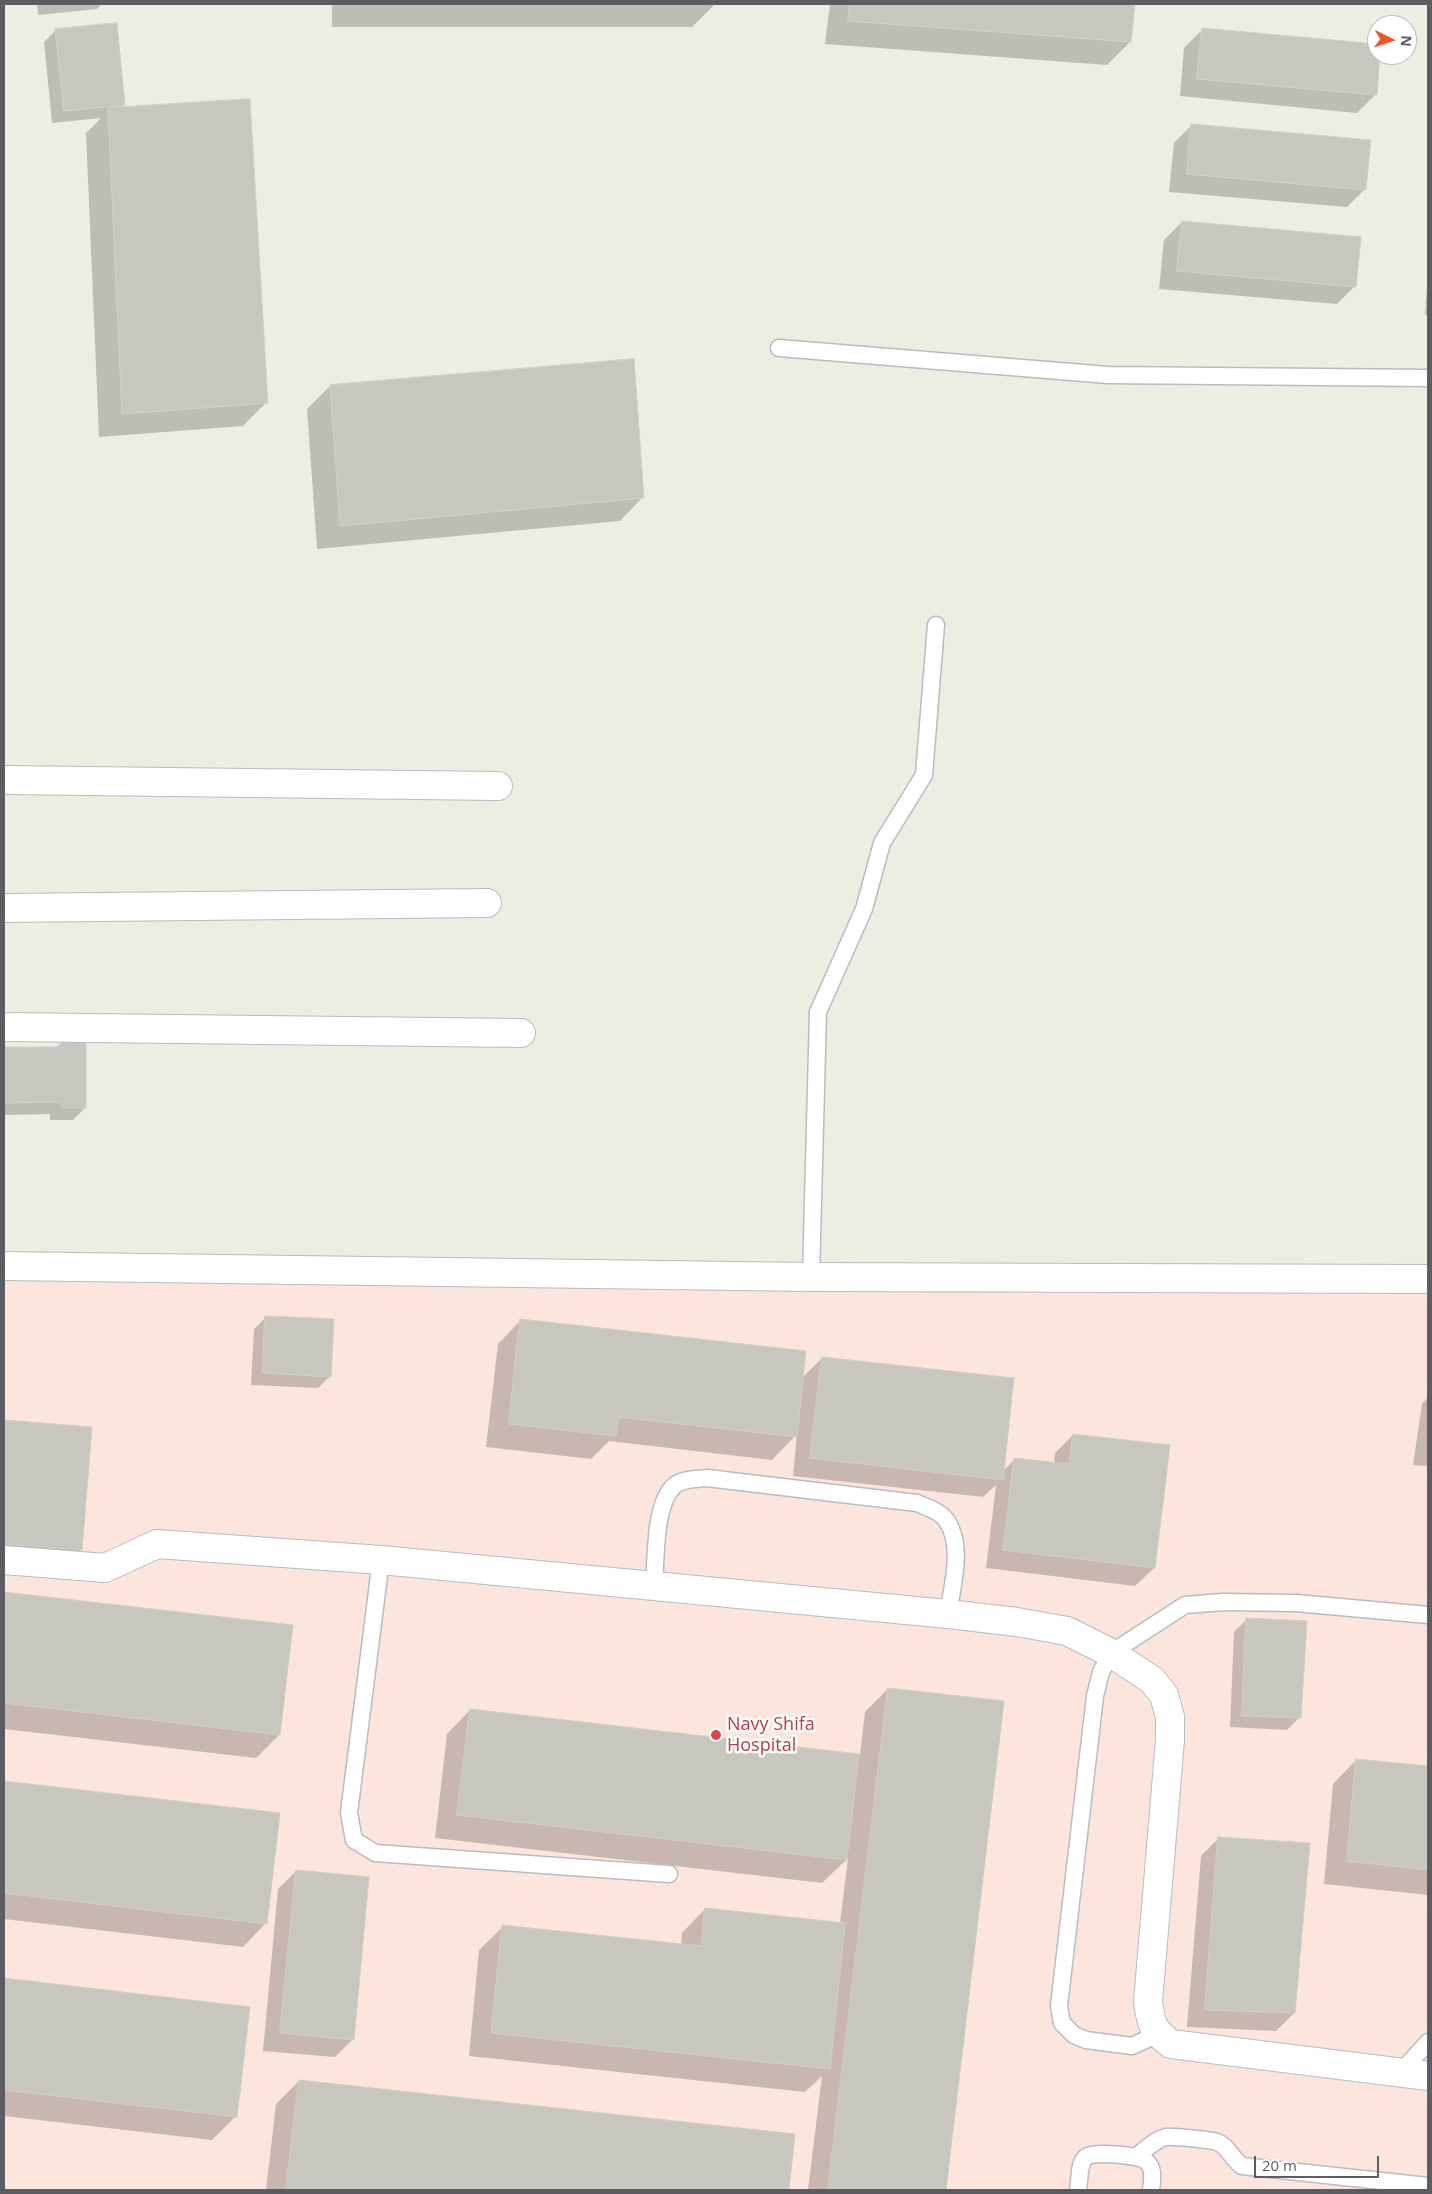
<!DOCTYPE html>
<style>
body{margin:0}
#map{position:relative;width:1432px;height:2194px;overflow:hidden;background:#eeede2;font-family:"Open Sans",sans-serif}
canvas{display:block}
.frame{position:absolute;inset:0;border:5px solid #5b5d63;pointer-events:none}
.north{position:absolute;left:1367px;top:15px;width:50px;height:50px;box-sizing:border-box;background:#fff;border:1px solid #bdbec1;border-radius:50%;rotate:94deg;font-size:14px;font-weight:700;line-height:20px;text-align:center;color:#5b5d63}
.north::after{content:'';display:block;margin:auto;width:18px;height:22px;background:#eb592b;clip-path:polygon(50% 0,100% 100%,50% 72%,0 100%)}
.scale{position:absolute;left:1254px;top:2156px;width:125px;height:22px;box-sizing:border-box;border:2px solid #5b5d63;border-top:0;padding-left:6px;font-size:15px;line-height:18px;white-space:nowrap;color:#5b5d63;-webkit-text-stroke:4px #fff;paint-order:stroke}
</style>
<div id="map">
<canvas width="1432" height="2194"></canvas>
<div class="frame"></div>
<div class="north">N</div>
<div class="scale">20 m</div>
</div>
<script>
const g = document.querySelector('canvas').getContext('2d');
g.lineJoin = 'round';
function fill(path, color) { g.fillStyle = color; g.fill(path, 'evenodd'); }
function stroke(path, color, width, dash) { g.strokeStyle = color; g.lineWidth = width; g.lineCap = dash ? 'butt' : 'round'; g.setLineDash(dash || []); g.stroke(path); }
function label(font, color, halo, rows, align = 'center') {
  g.font = font + ' "Open Sans",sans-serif'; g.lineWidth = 5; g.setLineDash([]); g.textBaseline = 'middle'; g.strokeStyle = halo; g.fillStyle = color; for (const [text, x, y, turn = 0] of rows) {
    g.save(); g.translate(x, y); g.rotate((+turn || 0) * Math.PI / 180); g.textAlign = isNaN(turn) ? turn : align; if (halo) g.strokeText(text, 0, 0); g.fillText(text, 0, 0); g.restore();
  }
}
const medical = new Path2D(`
 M 4,1265 L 1428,1279 L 1428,2190 L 4,2190 Z`);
const shadow = new Path2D(`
 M 37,4 L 102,4 L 97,9 L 38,15 Z
 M 332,4 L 715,4 L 692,27 L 332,27 Z
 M 830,4 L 1134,4 L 1130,42 L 1107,65 L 825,44 Z
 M 56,30 L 124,104 L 120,108 L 266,403 L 243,426 L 99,437 L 86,133 L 101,118 L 52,123 L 44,42 Z
 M 1202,30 L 1377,46 L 1377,55 L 1379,55 L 1376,94 L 1357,113 L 1180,96 L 1184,48 Z
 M 1192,125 L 1365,189 L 1347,207 L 1169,192 L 1174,143 Z
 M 1182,222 L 1355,286 L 1337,304 L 1159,289 L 1164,240 Z
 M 1428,272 L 1428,316 L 1425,315 Z
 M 330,386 L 643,497 L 620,521 L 317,549 L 307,409 Z
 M 62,1042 L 85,1108 L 73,1120 L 50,1120 L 50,1114 L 4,1115 L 4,1048 L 56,1048 Z
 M 266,1317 L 330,1376 L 318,1388 L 251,1385 L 254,1329 Z
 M 521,1320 L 802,1378 L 822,1358 L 1002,1472 L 1015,1459 L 1054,1464 L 1055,1453 L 1073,1435 L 1154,1568 L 1135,1586 L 986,1568 L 996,1485 L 983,1497 L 793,1476 L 797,1434 L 772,1460 L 609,1441 L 591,1459 L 486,1447 L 498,1344 Z
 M 1428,1397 L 1428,1466 L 1413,1465 L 1422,1404 Z
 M 4,1422 L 91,1429 L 81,1549 L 58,1573 L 4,1568 Z
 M 4,1593 L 292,1626 L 279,1735 L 256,1758 L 4,1729 Z
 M 1247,1619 L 1299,1718 L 1287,1730 L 1230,1727 L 1234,1632 Z
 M 888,1689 L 1003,1703 L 945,2190 L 808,2190 L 822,2076 L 805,2092 L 469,2056 L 479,1950 L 503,1927 L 681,1945 L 682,1933 L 705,1909 L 840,1923 L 848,1858 L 822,1883 L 435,1838 L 447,1734 L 470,1710 L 860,1755 L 865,1712 Z
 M 1356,1760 L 1428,1767 L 1428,1895 L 1324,1884 L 1333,1784 Z
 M 4,1782 L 278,1814 L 266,1923 L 243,1947 L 4,1919 Z
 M 1219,1838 L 1294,2013 L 1276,2031 L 1187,2027 L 1201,1856 Z
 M 296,1871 L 353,2039 L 335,2057 L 263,2051 L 278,1889 Z
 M 4,1980 L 248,2008 L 236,2116 L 212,2140 L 4,2116 Z
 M 299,2081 L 794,2135 L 788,2190 L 266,2190 L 276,2104 Z`);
const building = new Path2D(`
 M 850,4 L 1135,4 L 1131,42 L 848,21 Z
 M 117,23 L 125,105 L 64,111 L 55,29 Z
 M 1202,28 L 1377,44 L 1377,55 L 1380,55 L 1377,95 L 1197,79 Z
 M 250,99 L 268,403 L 122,414 L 108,108 Z
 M 1191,124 L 1371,140 L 1366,190 L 1187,174 Z
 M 1182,221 L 1361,237 L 1356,287 L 1177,271 Z
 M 634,359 L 644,498 L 340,526 L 330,385 Z
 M 61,1041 L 86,1041 L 86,1108 L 62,1108 L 62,1102 L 4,1103 L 4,1047 L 62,1047 Z
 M 265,1316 L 334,1319 L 331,1377 L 263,1373 Z
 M 520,1319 L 806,1351 L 797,1437 L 618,1417 L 616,1436 L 509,1424 Z
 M 822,1357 L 1014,1378 L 1003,1480 L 810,1458 Z
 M 4,1420 L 92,1427 L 82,1550 L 4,1544 Z
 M 1073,1434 L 1170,1445 L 1155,1568 L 1003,1550 L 1014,1458 L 1069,1464 Z
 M 4,1592 L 293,1625 L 280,1735 L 4,1703 Z
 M 1246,1618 L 1307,1621 L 1301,1718 L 1242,1716 Z
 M 888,1688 L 1004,1701 L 946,2190 L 828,2190 Z
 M 470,1709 L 859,1754 L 847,1860 L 457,1815 Z
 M 1356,1759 L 1428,1766 L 1428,1870 L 1347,1861 Z
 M 4,1781 L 280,1813 L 267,1924 L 4,1893 Z
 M 1218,1837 L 1310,1843 L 1295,2013 L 1205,2010 Z
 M 296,1870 L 369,1877 L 354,2040 L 280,2033 Z
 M 705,1908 L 845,1923 L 830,2069 L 491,2033 L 502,1925 L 701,1946 Z
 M 4,1978 L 250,2007 L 237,2117 L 4,2090 Z
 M 299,2080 L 795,2134 L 789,2190 L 286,2190 Z`);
const service = new Path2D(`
 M 779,348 L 1108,375 L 1428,378
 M 811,1277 L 818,1012 L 864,909 L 882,843 L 924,775 L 936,625
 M 381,1560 L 349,1813 L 354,1840 L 375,1853 L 669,1874
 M 654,1587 C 656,1561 654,1506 673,1487 C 680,1479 696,1479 707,1478 L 917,1503 C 928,1508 940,1511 947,1521 C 964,1547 952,1587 948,1614
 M 1158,2034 L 1132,2046 L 1086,2040 L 1074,2035 L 1062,2023 L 1059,2006 L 1095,1696 L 1101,1672 L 1111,1653 L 1185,1605 L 1223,1602 L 1296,1603 L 1428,1615
 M 1401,2072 L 1428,2042
 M 1137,2156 C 1145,2150 1156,2139 1166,2137 C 1173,2136 1211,2140 1217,2142 C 1227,2145 1233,2160 1242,2166 L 1428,2186
 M 1078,2190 C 1080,2181 1078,2164 1086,2157 C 1093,2151 1139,2155 1146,2161 C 1155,2168 1152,2181 1151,2190`);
const minor = new Path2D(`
 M 4,780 L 498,786
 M 4,908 L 487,903
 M 4,1027 L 521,1033
 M 4,1266 L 811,1277 L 1428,1279
 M 4,1560 L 105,1568 L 157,1544 L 381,1560 L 948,1614 L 1017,1622 L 1067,1631 L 1111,1653 L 1152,1680 L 1164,1695 L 1170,1717 L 1170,1740 L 1148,2002 C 1151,2024 1153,2031 1171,2044 L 1428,2076`);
const markers = [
 [716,1735,6,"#e0444e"]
];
const healthNames = [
 ["Navy Shifa",727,1725],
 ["Hospital",727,1746]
];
fill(medical, '#fbe5dd');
fill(shadow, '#0003');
fill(building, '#c8c7bf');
stroke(building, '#d2d0c0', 1);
stroke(service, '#babbc1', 19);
stroke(minor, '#babbc1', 30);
stroke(service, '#fff', 16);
stroke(minor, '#fff', 28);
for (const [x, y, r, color] of markers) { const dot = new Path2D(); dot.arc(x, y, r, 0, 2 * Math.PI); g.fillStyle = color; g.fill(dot); stroke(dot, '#fff', 2); }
label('18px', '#be3a42', '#fff', healthNames, 'left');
</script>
